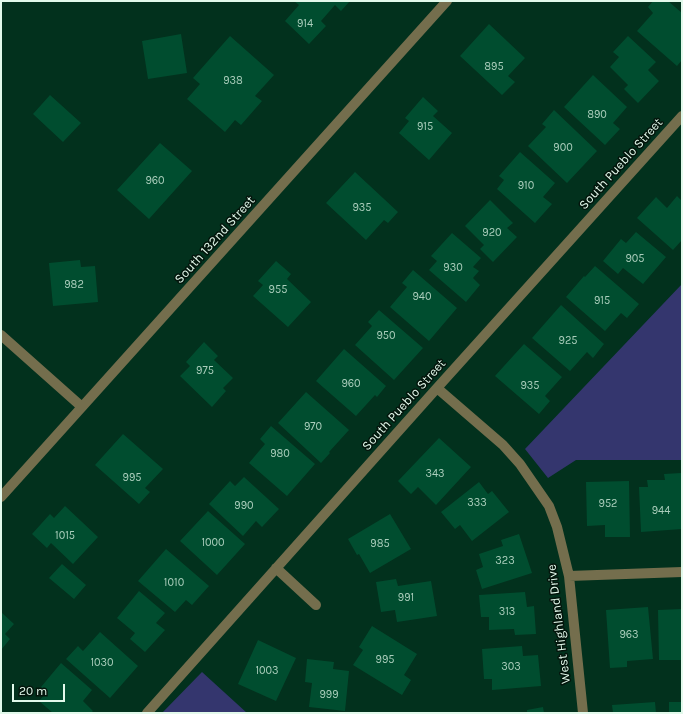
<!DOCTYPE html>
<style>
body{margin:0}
#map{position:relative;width:683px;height:714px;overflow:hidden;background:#02311d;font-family:Karla,sans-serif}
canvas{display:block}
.frame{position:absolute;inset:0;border:2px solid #e2f9eb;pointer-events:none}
.scale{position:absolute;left:12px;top:684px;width:53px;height:18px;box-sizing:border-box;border:2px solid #e2f9eb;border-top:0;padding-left:5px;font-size:12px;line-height:14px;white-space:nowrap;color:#e2f9eb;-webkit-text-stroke:3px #04150c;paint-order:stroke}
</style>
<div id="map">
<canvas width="683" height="714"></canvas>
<div class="frame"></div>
<div class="scale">20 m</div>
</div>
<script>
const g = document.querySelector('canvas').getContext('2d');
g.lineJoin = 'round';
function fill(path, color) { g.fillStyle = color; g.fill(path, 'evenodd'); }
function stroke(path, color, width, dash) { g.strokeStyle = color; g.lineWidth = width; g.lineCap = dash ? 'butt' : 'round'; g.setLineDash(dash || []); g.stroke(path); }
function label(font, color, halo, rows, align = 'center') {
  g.font = font + ' Karla,sans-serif'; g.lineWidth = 3; g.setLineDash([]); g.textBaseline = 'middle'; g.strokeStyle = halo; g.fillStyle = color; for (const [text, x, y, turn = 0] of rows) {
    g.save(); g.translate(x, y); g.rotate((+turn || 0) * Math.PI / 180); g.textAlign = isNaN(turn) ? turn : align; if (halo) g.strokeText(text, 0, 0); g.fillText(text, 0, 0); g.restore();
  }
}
const green = new Path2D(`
 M 682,284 L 682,460 L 576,460 L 548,478 L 525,449 Z
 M 202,672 L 247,713 L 162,713 Z`);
const building = new Path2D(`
 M 294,1 L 350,1 L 341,11 L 335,5 L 321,21 L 326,26 L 309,44 L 285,21 L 299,5 Z
 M 653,1 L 668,1 L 682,13 L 682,60 L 677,66 L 637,31 L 653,13 L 648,7 Z
 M 489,24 L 525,58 L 508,76 L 515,82 L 502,95 L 460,56 Z
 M 181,34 L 187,73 L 148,79 L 142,41 Z
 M 230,36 L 274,75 L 255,96 L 262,101 L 241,125 L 235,120 L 225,132 L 187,99 L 200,84 L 193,78 Z
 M 628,36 L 656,62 L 648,70 L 659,81 L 638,103 L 624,89 L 628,85 L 610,67 L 619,57 L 613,52 Z
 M 593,75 L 627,107 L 613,123 L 620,129 L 605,145 L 564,107 Z
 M 50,95 L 81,123 L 63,142 L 33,114 Z
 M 423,97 L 438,111 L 433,116 L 452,133 L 429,160 L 399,133 L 409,121 L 405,118 Z
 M 554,110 L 597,151 L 567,183 L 528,146 L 546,127 L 542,124 Z
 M 160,143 L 192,171 L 149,219 L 117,190 Z
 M 520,152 L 555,183 L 543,197 L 552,204 L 535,223 L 497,189 L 504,180 L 499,176 Z
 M 355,172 L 398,212 L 388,223 L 384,220 L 366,240 L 326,203 Z
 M 677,196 L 682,201 L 682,240 L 673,250 L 637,218 L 656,197 L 667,208 Z
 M 490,200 L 513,223 L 507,228 L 517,237 L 493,262 L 480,249 L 484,245 L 465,226 Z
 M 636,232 L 666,257 L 643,284 L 623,268 L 618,274 L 603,261 L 621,239 L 626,243 Z
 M 452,233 L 481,258 L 473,267 L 479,271 L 473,278 L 480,285 L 466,302 L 429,270 L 437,261 L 431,256 Z
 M 80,260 L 81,267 L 95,266 L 98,302 L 53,306 L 49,263 Z
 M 276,261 L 291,274 L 287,279 L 311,302 L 288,327 L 253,296 L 263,285 L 258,281 Z
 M 595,266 L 639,304 L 627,318 L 621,313 L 605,331 L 566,297 L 584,276 L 585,277 Z
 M 413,270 L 457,308 L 429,341 L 390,307 L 407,287 L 402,283 Z
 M 561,305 L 604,344 L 593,358 L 587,352 L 570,371 L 532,338 Z
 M 379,310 L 423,348 L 394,380 L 355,345 L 372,326 L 368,322 Z
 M 204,342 L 218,356 L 214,360 L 233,378 L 223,388 L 226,391 L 212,407 L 180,376 L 190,366 L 186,362 Z
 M 524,344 L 562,377 L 545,396 L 550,401 L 539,414 L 495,376 L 504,366 Z
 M 344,349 L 386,386 L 377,397 L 375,395 L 356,416 L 316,381 Z
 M 306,392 L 349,430 L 329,452 L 330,453 L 321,463 L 278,423 Z
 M 271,426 L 315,464 L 287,496 L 249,463 L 265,444 L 260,439 Z
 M 123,434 L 163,469 L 145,488 L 150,492 L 139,504 L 95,465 Z
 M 439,438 L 471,467 L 436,505 L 418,487 L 411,494 L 398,481 Z
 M 681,473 L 682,493 L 682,529 L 641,532 L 639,487 L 648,487 L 647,480 L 665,480 L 664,474 Z
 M 244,477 L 279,509 L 262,527 L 256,521 L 243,536 L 209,504 L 230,481 L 235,486 Z
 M 629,481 L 630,537 L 605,537 L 605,525 L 587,526 L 586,482 Z
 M 479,482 L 488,494 L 492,491 L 509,512 L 472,541 L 460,525 L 455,529 L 441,512 Z
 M 65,506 L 98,537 L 73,564 L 51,543 L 47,548 L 32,534 L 50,514 L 54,518 Z
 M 208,511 L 245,544 L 217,575 L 180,541 Z
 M 390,514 L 411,549 L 370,573 L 359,554 L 357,555 L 348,539 Z
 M 519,534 L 532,573 L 482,589 L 476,570 L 483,567 L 479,554 L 503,546 L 501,540 Z
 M 166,549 L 209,586 L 192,605 L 186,600 L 175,612 L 138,581 Z
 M 62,564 L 86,585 L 74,599 L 49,578 Z
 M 396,579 L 398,586 L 431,581 L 437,616 L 397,622 L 395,610 L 381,612 L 376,582 Z
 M 139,591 L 165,613 L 156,623 L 165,630 L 145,652 L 130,639 L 135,633 L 117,618 Z
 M 525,592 L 527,607 L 534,606 L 536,634 L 515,635 L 514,629 L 489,630 L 489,617 L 481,617 L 479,595 Z
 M 648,607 L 653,659 L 627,661 L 627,667 L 610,668 L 606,610 Z
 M 682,609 L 682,660 L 659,660 L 658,610 Z
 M 1,612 L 14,624 L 5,634 L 10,639 L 1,650 Z
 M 372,626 L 417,654 L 404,675 L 411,680 L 402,695 L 353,665 L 363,650 L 359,647 Z
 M 100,632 L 138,666 L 110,698 L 66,659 L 78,646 L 83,651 Z
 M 258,640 L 296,658 L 276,701 L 238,684 Z
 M 522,646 L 523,656 L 538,655 L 541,686 L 492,690 L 492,679 L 484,679 L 482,649 Z
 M 307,659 L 334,662 L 333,669 L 349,671 L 345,711 L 309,707 L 312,683 L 305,682 Z
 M 61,663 L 92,690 L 83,701 L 93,711 L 91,713 L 53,713 L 39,701 L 47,692 L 41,687 Z
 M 655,702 L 656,713 L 613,713 L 612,705 Z
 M 669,702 L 682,702 L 682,713 L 669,713 Z
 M 543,707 L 544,713 L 527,713 L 527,710 Z`);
const minor = new Path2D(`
 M 1,335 L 82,407
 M 437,388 L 503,445 L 520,464 L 549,506 L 557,527 L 569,576 L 583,713
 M 1,497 L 447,1
 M 276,568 L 316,605
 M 569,576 L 682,572
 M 147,713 L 437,388 L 682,116`);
const numberNames = [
 ["914",305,24],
 ["895",494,67],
 ["938",233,81],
 ["890",597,115],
 ["915",425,127],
 ["900",563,148],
 ["960",155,181],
 ["910",526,186],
 ["935",362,208],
 ["920",492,233],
 ["905",635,259],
 ["930",453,268],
 ["982",74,285],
 ["955",278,290],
 ["940",422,297],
 ["915",602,301],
 ["950",386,336],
 ["925",568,341],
 ["975",205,371],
 ["960",351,384],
 ["935",530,386],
 ["970",313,427],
 ["980",280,454],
 ["343",435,474],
 ["995",132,478],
 ["333",477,503],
 ["952",608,504],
 ["990",244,506],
 ["944",661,511],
 ["1015",65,536],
 ["1000",213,543],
 ["985",380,544],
 ["323",505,561],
 ["1010",174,583],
 ["991",406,598],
 ["313",507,612],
 ["963",629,635],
 ["995",385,660],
 ["1030",102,663],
 ["303",511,667],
 ["1003",267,671],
 ["999",329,695]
];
const streetNames = [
 ["South Pueblo Street",621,164,-48],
 ["South 132nd Street",215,240,-48],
 ["South Pueblo Street",404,405,-48],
 ["West Highland Drive",559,624,-97]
];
fill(green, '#34366e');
fill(building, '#004d2f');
stroke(minor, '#746e4d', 10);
label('11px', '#aacebc', null, numberNames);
label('13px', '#e2f9eb', '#04150c', streetNames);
</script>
